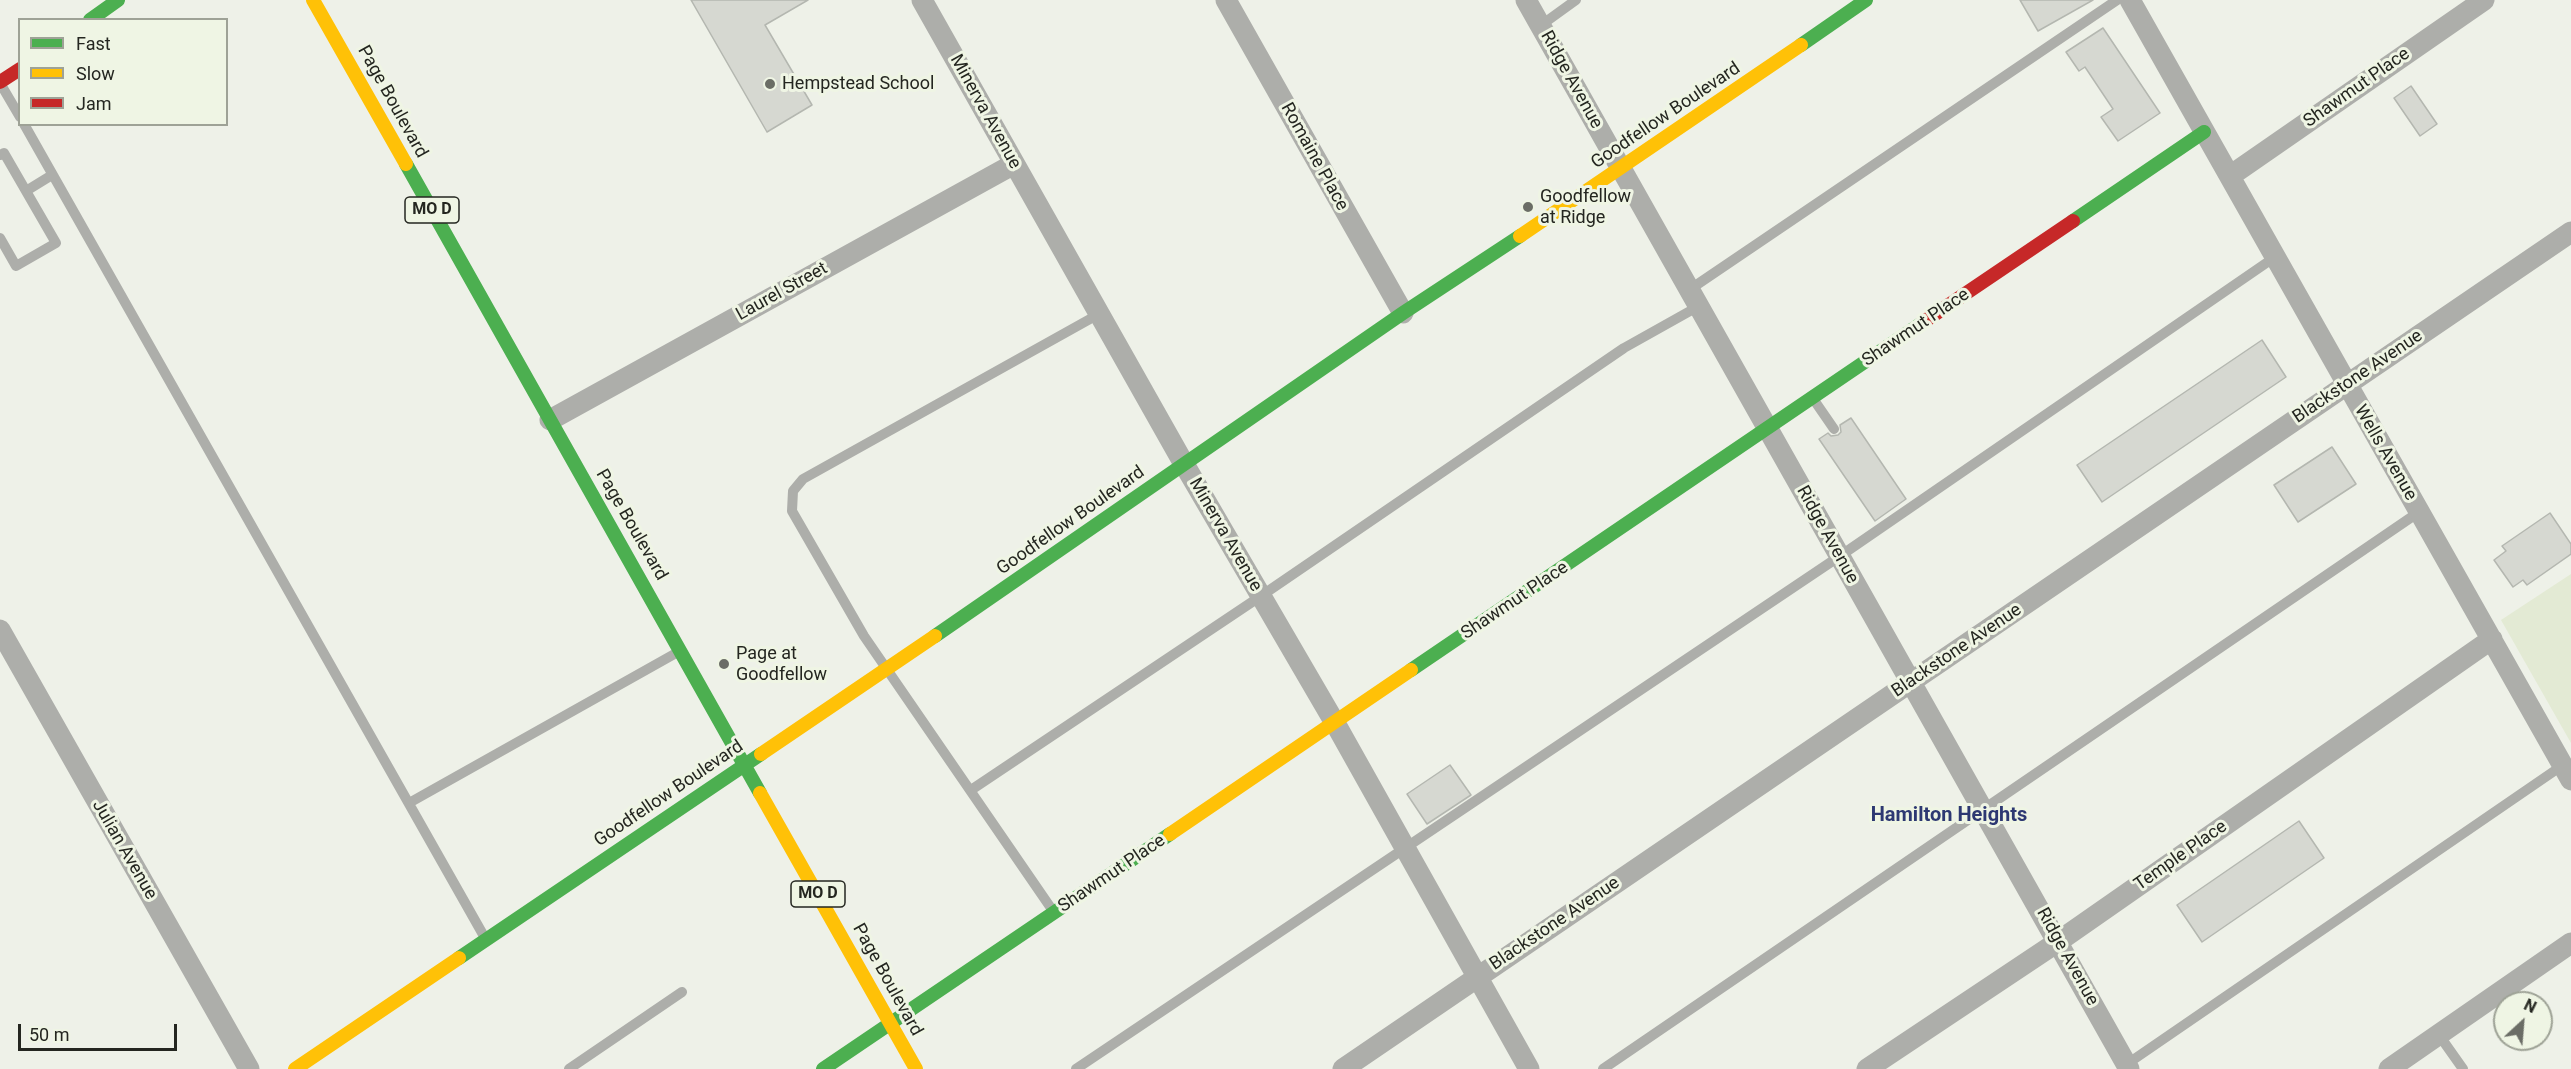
<!DOCTYPE html>
<style>
body{margin:0}
#map{position:relative;width:2571px;height:1069px;overflow:hidden;background:#eef1e8;font-family:Roboto,sans-serif}
canvas{display:block}
.legend{position:absolute;left:18px;top:18px;width:210px;height:108px;box-sizing:border-box;background:#eff5e4;border:2px solid #9ea296;margin:0;padding:8px 10px;list-style:none;font-size:18px;color:#242620}
.legend li{display:flex;align-items:center;gap:12px;height:30px}
.legend b{width:30px;border:2px solid #9ea296}
.north{position:absolute;left:2493px;top:991px;width:60px;height:60px;box-sizing:border-box;background:#eff5e4;border:2px solid #9ea296;border-radius:50%;rotate:26deg;font-size:16px;font-weight:700;line-height:24px;text-align:center;color:#242620}
.north::after{content:'';display:block;margin:auto;width:21px;height:27px;background:#6b6d66;clip-path:polygon(50% 0,100% 100%,50% 72%,0 100%)}
.scale{position:absolute;left:18px;top:1024px;width:159px;height:27px;box-sizing:border-box;border:3px solid #242620;border-top:0;padding-left:8px;font-size:18px;line-height:21px;white-space:nowrap;color:#242620;-webkit-text-stroke:4px #eff5e4;paint-order:stroke}
</style>
<div id="map">
<canvas width="2571" height="1069"></canvas>
<ul class="legend">
<li><b style="height:8px;background:#4caf50"></b>Fast</li>
<li><b style="height:8px;background:#ffc107"></b>Slow</li>
<li><b style="height:8px;background:#c62828"></b>Jam</li>
</ul>
<div class="north">N</div>
<div class="scale">50 m</div>
</div>
<script>
const g = document.querySelector('canvas').getContext('2d');
g.lineJoin = 'round';
function fill(path, color) { g.fillStyle = color; g.fill(path, 'evenodd'); }
function stroke(path, color, width, dash) { g.strokeStyle = color; g.lineWidth = width; g.lineCap = dash ? 'butt' : 'round'; g.setLineDash(dash || []); g.stroke(path); }
function label(font, color, halo, rows, align = 'center') {
  g.font = font + ' Roboto,sans-serif'; g.lineWidth = 6; g.setLineDash([]); g.textBaseline = 'middle'; g.strokeStyle = halo; g.fillStyle = color; for (const [text, x, y, turn = 0] of rows) {
    g.save(); g.translate(x, y); g.rotate((+turn || 0) * Math.PI / 180); g.textAlign = isNaN(turn) ? turn : align; if (halo) g.strokeText(text, 0, 0); g.fillText(text, 0, 0); g.restore();
  }
}
const green = new Path2D(`
 M 2571,574 L 2571,743 L 2501,620 Z`);
const building = new Path2D(`
 M 691,0 L 808,0 L 765,25 L 812,105 L 767,132 Z
 M 2020,0 L 2093,0 L 2038,31 Z
 M 2103,28 L 2160,113 L 2118,141 L 2101,117 L 2113,109 L 2085,67 L 2079,71 L 2066,52 Z
 M 2411,86 L 2437,124 L 2420,136 L 2394,98 Z
 M 2262,340 L 2286,377 L 2102,502 L 2077,465 Z
 M 1851,418 L 1906,499 L 1875,521 L 1819,439 L 1828,433 L 1831,436 L 1838,435 L 1841,432 L 1840,425 Z
 M 2332,447 L 2356,484 L 2298,522 L 2274,485 Z
 M 2550,513 L 2571,544 L 2571,554 L 2527,585 L 2523,580 L 2513,587 L 2494,560 L 2506,551 L 2502,546 Z
 M 1450,765 L 1471,795 L 1427,824 L 1407,794 Z
 M 2299,821 L 2324,858 L 2202,942 L 2177,905 Z`);
const lane = new Path2D(`
 M 1540,26 L 1576,0
 M 0,83 L 20,117
 M 24,124 L 485,938
 M 0,155 L 4,153 L 56,243 L 16,266 L 0,238
 M 26,191 L 52,175
 M 1689,290 L 2117,0
 M 1814,400 L 1834,429
 M 971,790 L 1261,596 L 1624,348 L 1699,306
 M 409,803 L 678,652
 M 1053,911 L 864,636 L 792,511 L 793,491 L 803,479 L 1099,314
 M 2439,1035 L 2463,1069
 M 2127,1064 L 2563,765
 M 569,1069 L 682,992
 M 1076,1069 L 1840,556 L 2275,257
 M 1603,1069 L 2419,512`);
const street = new Path2D(`
 M 922,0 L 1184,464 L 1335,723 L 1529,1069
 M 1226,0 L 1403,313
 M 1526,0 L 2129,1069
 M 2130,0 L 2571,780
 M 2230,176 L 2484,0
 M 550,420 L 1014,164
 M 0,630 L 249,1069
 M 1343,1069 L 2571,232
 M 1867,1069 L 2059,941 L 2492,639
 M 2389,1069 L 2571,943`);
const fast = new Path2D(`
 M 90,20 L 118,0
 M 1801,45 L 1866,0
 M 406,164 L 760,793
 M 2073,221 L 2204,132
 M 935,636 L 1403,313 L 1520,236
 M 1411,670 L 1922,323
 M 459,958 L 761,754
 M 823,1069 L 1170,834`);
const slow = new Path2D(`
 M 313,0 L 406,164
 M 1520,236 L 1801,45
 M 761,754 L 935,636
 M 760,793 L 916,1069
 M 1170,834 L 1411,670
 M 295,1069 L 459,958`);
const jam = new Path2D(`
 M 0,82 L 20,69
 M 1922,323 L 2073,221`);
const markers = [
 [770,84,6,"#6b6d66"],
 [1528,207,6,"#6b6d66"],
 [724,664,6,"#6b6d66"]
];
const shields = [
 [432,210,54],
 [818,894,54]
];
const shieldNames = [
 ["MO D",432,210],
 ["MO D",818,894]
];
const streetNames = [
 ["Ridge Avenue",1571,80,61],
 ["Shawmut Place",2357,88,-35],
 ["Page Boulevard",392,102,61],
 ["Minerva Avenue",985,112,61],
 ["Goodfellow Boulevard",1666,116,-34],
 ["Romaine Place",1314,157,61],
 ["Laurel Street",782,292,-29],
 ["Shawmut Place",1916,328,-34],
 ["Blackstone Avenue",2358,377,-34],
 ["Wells Avenue",2385,453,60],
 ["Goodfellow Boulevard",1071,521,-35],
 ["Page Boulevard",631,525,60],
 ["Minerva Avenue",1225,535,60],
 ["Ridge Avenue",1827,535,61],
 ["Shawmut Place",1515,601,-34],
 ["Blackstone Avenue",1957,651,-34],
 ["Goodfellow Boulevard",669,794,-34],
 ["Julian Avenue",124,850,60],
 ["Temple Place",2181,856,-35],
 ["Shawmut Place",1112,874,-34],
 ["Blackstone Avenue",1555,924,-34],
 ["Ridge Avenue",2067,957,61],
 ["Page Boulevard",887,980,61]
];
const poiNames = [
 ["Hempstead School",782,84],
 ["Goodfellow",1540,197],
 ["at Ridge",1540,218],
 ["Page at",736,654],
 ["Goodfellow",736,675]
];
const neighbourhoodNames = [
 ["Hamilton Heights",1949,816]
];
fill(green, '#e3ead4');
fill(building, '#d6d8d1');
stroke(building, '#b4b7b0', 1.5);
stroke(lane, '#adaeaa', 10);
stroke(street, '#adaeaa', 21);
stroke(fast, '#4caf50', 14);
stroke(slow, '#ffc107', 14);
stroke(jam, '#c62828', 14);
for (const [x, y, r, color] of markers) { const dot = new Path2D(); dot.arc(x, y, r, 0, 2 * Math.PI); g.fillStyle = color; g.fill(dot); stroke(dot, '#eff5e4', 2); }
for (const [x, y, w] of shields) { const box = new Path2D(); box.roundRect(x - w / 2, y - 13, w, 26, 4.5); g.fillStyle = '#eff5e4'; g.fill(box); stroke(box, '#242620', 1.5); }
label('bold 16px', '#242620', null, shieldNames);
label('18px', '#242620', '#eff5e4', streetNames);
label('18px', '#242620', '#eff5e4', poiNames, 'left');
label('bold 20px', '#2d3872', '#eff5e4', neighbourhoodNames);
</script>
